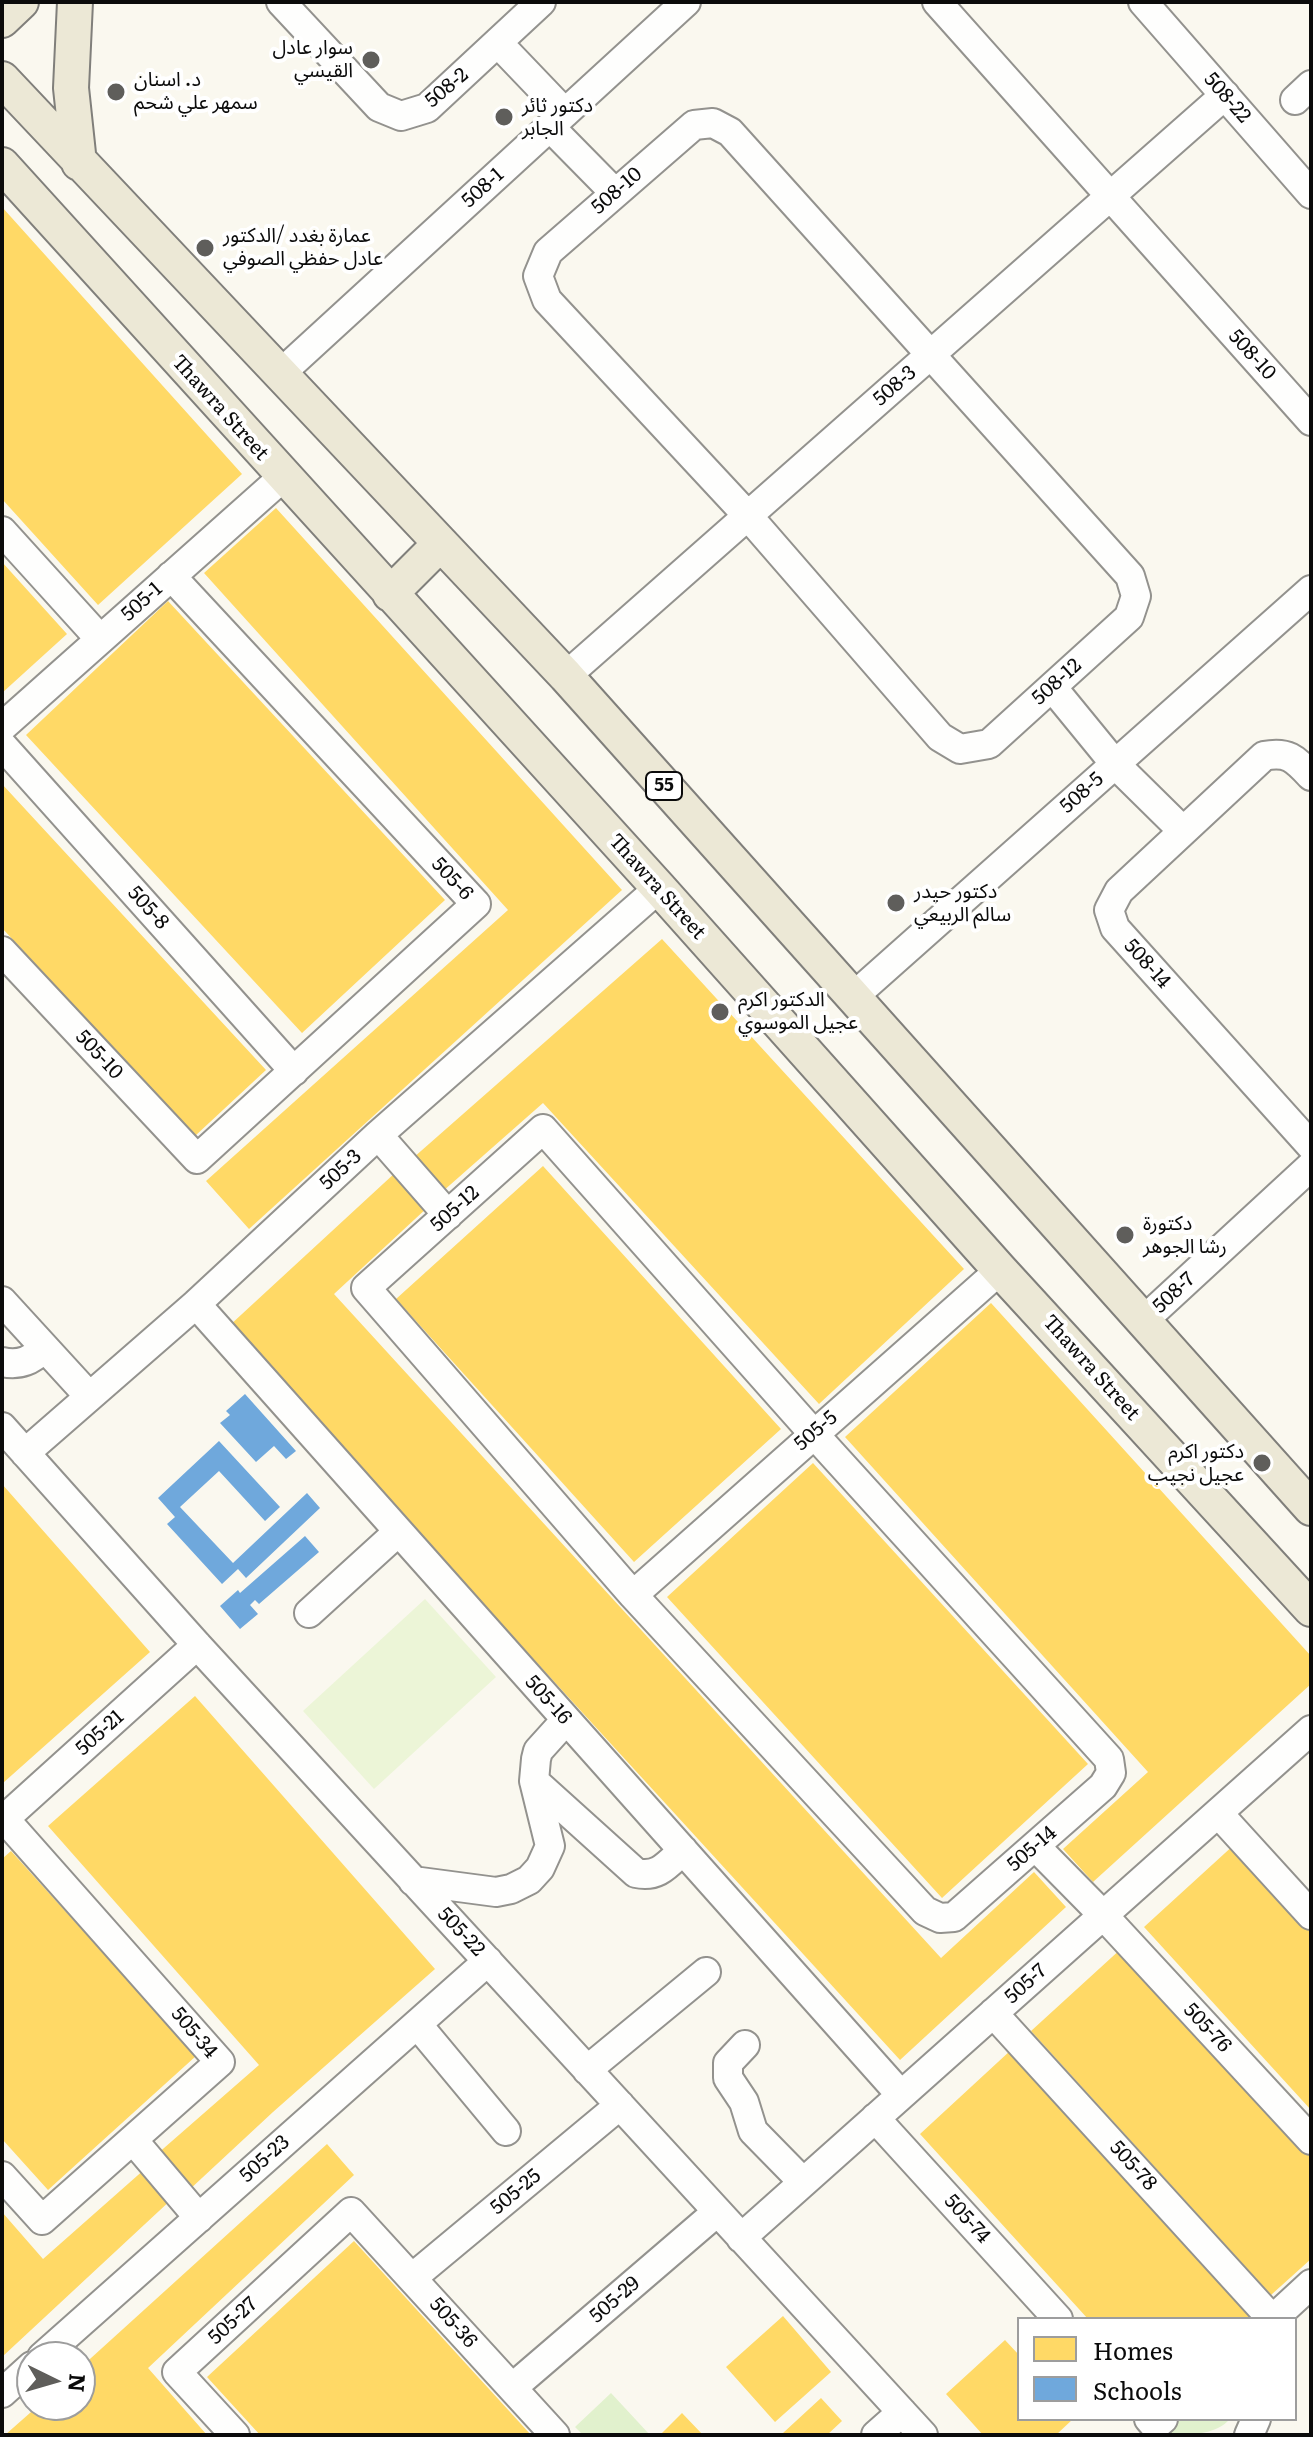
<!DOCTYPE html>
<meta charset="utf-8">
<style>
body{margin:0}
#map{position:relative;width:1313px;height:2437px;overflow:hidden;background:#faf8ef;font-family:Literata,serif}
canvas{display:block}
.frame{position:absolute;inset:0;border:4px solid #0b0b0b;pointer-events:none}
.legend{position:absolute;left:1017px;top:2317px;width:280px;height:104px;box-sizing:border-box;background:#fff;border:2px solid #9d9d9d;margin:0;padding:10px 14px;list-style:none;font-size:24px;color:#0b0b0b}
.legend li{display:flex;align-items:center;gap:16px;height:40px}
.legend b{width:40px;border:2px solid #9d9d9d}
.north{position:absolute;left:16px;top:2341px;width:80px;height:80px;box-sizing:border-box;background:#fff;border:2px solid #9d9d9d;border-radius:50%;rotate:95deg;font-size:22px;font-weight:700;line-height:32px;text-align:center;color:#0b0b0b}
.north::after{content:'';display:block;margin:auto;width:28px;height:36px;background:#5f5e5b;clip-path:polygon(50% 0,100% 100%,50% 72%,0 100%)}
</style>
<div id="map">
<canvas width="1313" height="2437"></canvas>
<div class="frame"></div>
<ul class="legend">
<li><b style="height:22px;background:#ffd966"></b>Homes</li>
<li><b style="height:22px;background:#6fa8dc"></b>Schools</li>
</ul>
<div class="north">N</div>
</div>
<script>
const g = document.querySelector('canvas').getContext('2d');
g.lineJoin = 'round';
function fill(path, color) { g.fillStyle = color; g.fill(path, 'evenodd'); }
function stroke(path, color, width, dash) { g.strokeStyle = color; g.lineWidth = width; g.lineCap = dash ? 'butt' : 'round'; g.setLineDash(dash || []); g.stroke(path); }
function label(font, color, halo, rows, align = 'center') {
  g.font = font + ' Literata,"Noto Sans Arabic",serif'; g.lineWidth = 8; g.setLineDash([]); g.textBaseline = 'middle'; g.strokeStyle = halo; g.fillStyle = color; for (const [text, x, y, turn = 0] of rows) {
    g.save(); g.translate(x, y); g.rotate((+turn || 0) * Math.PI / 180); g.textAlign = isNaN(turn) ? turn : align; if (halo) g.strokeText(text, 0, 0); g.fillText(text, 0, 0); g.restore();
  }
}
const green = new Path2D(`
 M 611,2393 L 650,2435 L 583,2435 L 575,2427 Z
 M 1176,2419 L 1230,2419 C 1214,2437 1183,2435 1159,2435 Z`);
const pitch = new Path2D(`
 M 425,1599 L 496,1677 L 374,1789 L 303,1711 Z`);
const homes = new Path2D(`
 M 2,207 L 242,474 L 98,605 L 2,499 Z
 M 276,508 L 622,890 L 249,1229 L 206,1181 L 508,910 L 204,573 Z
 M 2,562 L 67,634 L 2,693 Z
 M 168,601 L 445,900 L 302,1033 L 26,735 Z
 M 2,784 L 266,1070 L 195,1136 L 2,928 Z
 M 662,939 L 964,1269 L 819,1404 L 543,1103 L 442,1192 L 413,1158 Z
 M 543,1166 L 781,1429 L 634,1562 L 396,1299 Z
 M 396,1172 L 428,1207 L 334,1294 L 941,1958 L 1034,1872 L 1066,1907 L 900,2060 L 229,1326 Z
 M 991,1303 L 1311,1656 L 1311,1684 L 1093,1882 L 1063,1849 L 1148,1772 L 845,1437 Z
 M 813,1463 L 1088,1764 L 942,1898 L 667,1597 Z
 M 2,1484 L 150,1652 L 3,1783 L 2,1781 Z
 M 195,1696 L 435,1969 L 273,2112 L 188,2191 L 156,2155 L 259,2065 L 48,1826 Z
 M 1236,1843 L 1311,1926 L 1311,2110 L 1144,1927 Z
 M 11,1851 L 196,2056 L 48,2190 L 2,2139 L 2,1859 Z
 M 1123,1947 L 1311,2154 L 1311,2259 L 1271,2295 L 1031,2031 Z
 M 1011,2050 L 1252,2315 L 1248,2319 L 1088,2319 L 920,2134 Z
 M 327,2144 L 354,2175 L 148,2368 L 207,2435 L 5,2435 L 39,2405 L 80,2405 L 80,2368 Z
 M 146,2168 L 173,2198 L 2,2357 L 2,2212 L 43,2259 Z
 M 354,2241 L 385,2275 L 531,2435 L 260,2435 L 207,2377 Z
 M 783,2316 L 831,2372 L 775,2422 L 726,2367 Z
 M 1005,2340 L 1019,2355 L 1019,2419 L 1073,2419 L 1056,2435 L 983,2435 L 946,2394 Z
 M 821,2398 L 842,2421 L 827,2435 L 785,2435 L 783,2433 Z
 M 682,2413 L 703,2435 L 663,2435 L 662,2433 Z`);
const schools = new Path2D(`
 M 245,1394 L 296,1451 L 286,1459 L 274,1446 L 256,1462 L 220,1423 L 230,1415 L 226,1411 Z
 M 219,1441 L 280,1507 L 265,1521 L 219,1471 L 180,1507 L 233,1563 L 307,1493 L 320,1508 L 246,1578 L 238,1569 L 222,1584 L 167,1524 L 175,1517 L 158,1498 Z
 M 305,1536 L 319,1552 L 259,1604 L 255,1600 L 250,1605 L 258,1614 L 240,1629 L 220,1606 L 238,1590 L 240,1593 Z`);
const minor = new Path2D(`
 M 281,2 L 379,107 L 401,116 L 427,108 L 541,2
 M 937,2 L 1311,421
 M 1143,2 L 1311,194
 M 498,43 L 565,113
 M 1295,100 L 1311,85
 M 713,123 L 730,132 L 1130,576 L 1136,596 L 1129,617 L 989,744 L 960,749 L 940,737 L 748,516 L 547,300 L 538,276 L 548,252 L 694,125 Z
 M 550,127 L 615,193
 M 280,374 L 686,2
 M 2,531 L 100,639
 M 566,676 L 1225,95
 M 1052,687 L 1115,764 L 1183,831
 M 2,727 L 283,477
 M 2,745 L 294,1071
 M 1311,776 C 1295,759 1288,751 1264,756 L 1119,891 L 1109,910 L 1115,928 L 1311,1146
 M 2,951 L 197,1159 L 476,904 L 171,576
 M 853,997 L 1311,590
 M 543,1129 L 813,1433 L 1109,1759 L 1111,1773 L 1103,1786 L 954,1917 L 940,1918 L 925,1911 L 633,1595 L 366,1288 Z
 M 378,1135 L 448,1215
 M 2,1301 L 89,1396
 M 196,1304 L 901,2095
 M 1143,1321 L 1311,1166
 M 2,1362 C 21,1366 31,1360 45,1348
 M 2,1427 L 197,1645 L 923,2435
 M 25,1453 L 196,1304 L 378,1135 L 659,888
 M 633,1595 L 1000,1270
 M 309,1613 L 398,1532
 M 534,1781 L 636,1873 C 658,1878 667,1865 683,1850
 M 1218,1813 L 1311,1915
 M 2,1816 L 220,2062 L 42,2220 L 2,2176
 M 2,1821 L 197,1645
 M 1035,1846 L 1103,1915 L 1311,2140
 M 413,1881 L 496,1892 L 511,1889 L 529,1880 L 540,1868 L 550,1846 L 534,1781 L 536,1759 L 538,1751 L 566,1720
 M 993,2013 L 1272,2319
 M 417,2024 L 506,2131
 M 745,2045 L 728,2063 L 728,2078 L 744,2102 L 753,2131 L 803,2182
 M 587,2070 L 706,1972
 M 875,2118 L 1058,2319
 M 133,2140 L 199,2218
 M 741,2238 L 1311,1730
 M 412,2278 L 620,2105
 M 1273,2319 L 1311,2284
 M 42,2357 L 488,1961
 M 512,2388 L 717,2212
 M 2,2393 L 32,2366
 M 1149,2419 L 1155,2426 L 1163,2419
 M 235,2435 L 177,2372 L 351,2212 L 555,2435
 M 876,2435 L 902,2412
 M 1249,2435 L 1256,2419`);
const major = new Path2D(`
 M 75,2 L 71,88 L 79,163
 M 2,20 L 21,2
 M 2,79 L 566,676 L 1311,1508
 M 2,165 L 659,888 L 1000,1270 L 1311,1609
 M 390,594 L 440,544`);
const markers = [
 [371,60,10,"#5f5e5b"],
 [116,92,10,"#5f5e5b"],
 [504,117,10,"#5f5e5b"],
 [205,248,10,"#5f5e5b"],
 [896,903,10,"#5f5e5b"],
 [720,1012,10,"#5f5e5b"],
 [1125,1235,10,"#5f5e5b"],
 [1262,1463,10,"#5f5e5b"]
];
const shields = [
 [664,786,36]
];
const shieldNames = [
 ["55",664,786]
];
const poiNames = [
 ["سوار عادل",353,48,"right"],
 ["القيسي",353,71,"right"],
 ["د. اسنان",134,80],
 ["سمهر علي شحم",134,103],
 ["دكتور ثائر",522,106],
 ["الجابر",522,129],
 ["عمارة بغدد /الدكتور",223,236],
 ["عادل حفظي الصوفي",223,259],
 ["دكتور حيدر",914,892],
 ["سالم الربيعي",914,915],
 ["الدكتور اكرم",738,1000],
 ["عجيل الموسوي",738,1023],
 ["دكتورة",1143,1224],
 ["رشا الجوهر",1143,1247],
 ["دكتور اكرم",1244,1452,"right"],
 ["عجيل نجيب",1244,1475,"right"]
];
const streetNames = [
 ["508-2",447,88,-40],
 ["508-22",1227,98,49],
 ["508-1",483,188,-42],
 ["508-10",617,191,-41],
 ["508-10",1252,355,48],
 ["508-3",895,386,-41],
 ["Thawra Street",220,408,48],
 ["505-1",142,602,-42],
 ["508-12",1057,682,-42],
 ["508-5",1082,793,-42],
 ["505-6",452,879,47],
 ["Thawra Street",657,887,48],
 ["505-8",148,908,48],
 ["508-14",1147,964,48],
 ["505-10",99,1055,47],
 ["505-3",341,1170,-43],
 ["505-12",455,1209,-42],
 ["508-7",1174,1293,-43],
 ["Thawra Street",1091,1368,48],
 ["505-5",816,1431,-41],
 ["505-16",548,1700,48],
 ["505-21",100,1733,-42],
 ["505-14",1032,1849,-41],
 ["505-22",461,1932,47],
 ["505-7",1026,1984,-42],
 ["505-76",1207,2028,47],
 ["505-34",194,2033,50],
 ["505-23",265,2159,-42],
 ["505-78",1133,2166,48],
 ["505-25",516,2192,-40],
 ["505-74",967,2219,48],
 ["505-29",615,2300,-41],
 ["505-27",233,2321,-43],
 ["505-36",453,2323,48]
];
fill(green, '#e1f1cd');
fill(pitch, '#ecf5d7');
fill(homes, '#ffd966');
fill(schools, '#6fa8dc');
stroke(minor, '#93928e', 32);
stroke(major, '#807f7b', 38);
stroke(minor, '#fefefd', 28);
stroke(major, '#ece8d6', 34);
for (const [x, y, r, color] of markers) { const dot = new Path2D(); dot.arc(x, y, r, 0, 2 * Math.PI); g.fillStyle = color; g.fill(dot); stroke(dot, '#fff', 3); }
for (const [x, y, w] of shields) { const box = new Path2D(); box.roundRect(x - w / 2, y - 14, w, 28, 6); g.fillStyle = '#fff'; g.fill(box); stroke(box, '#0b0b0b', 2); }
label('bold 18px', '#0b0b0b', null, shieldNames);
label('20px', '#0b0b0b', '#fff', poiNames, 'left');
label('20px', '#0b0b0b', '#fff', streetNames);
</script>
